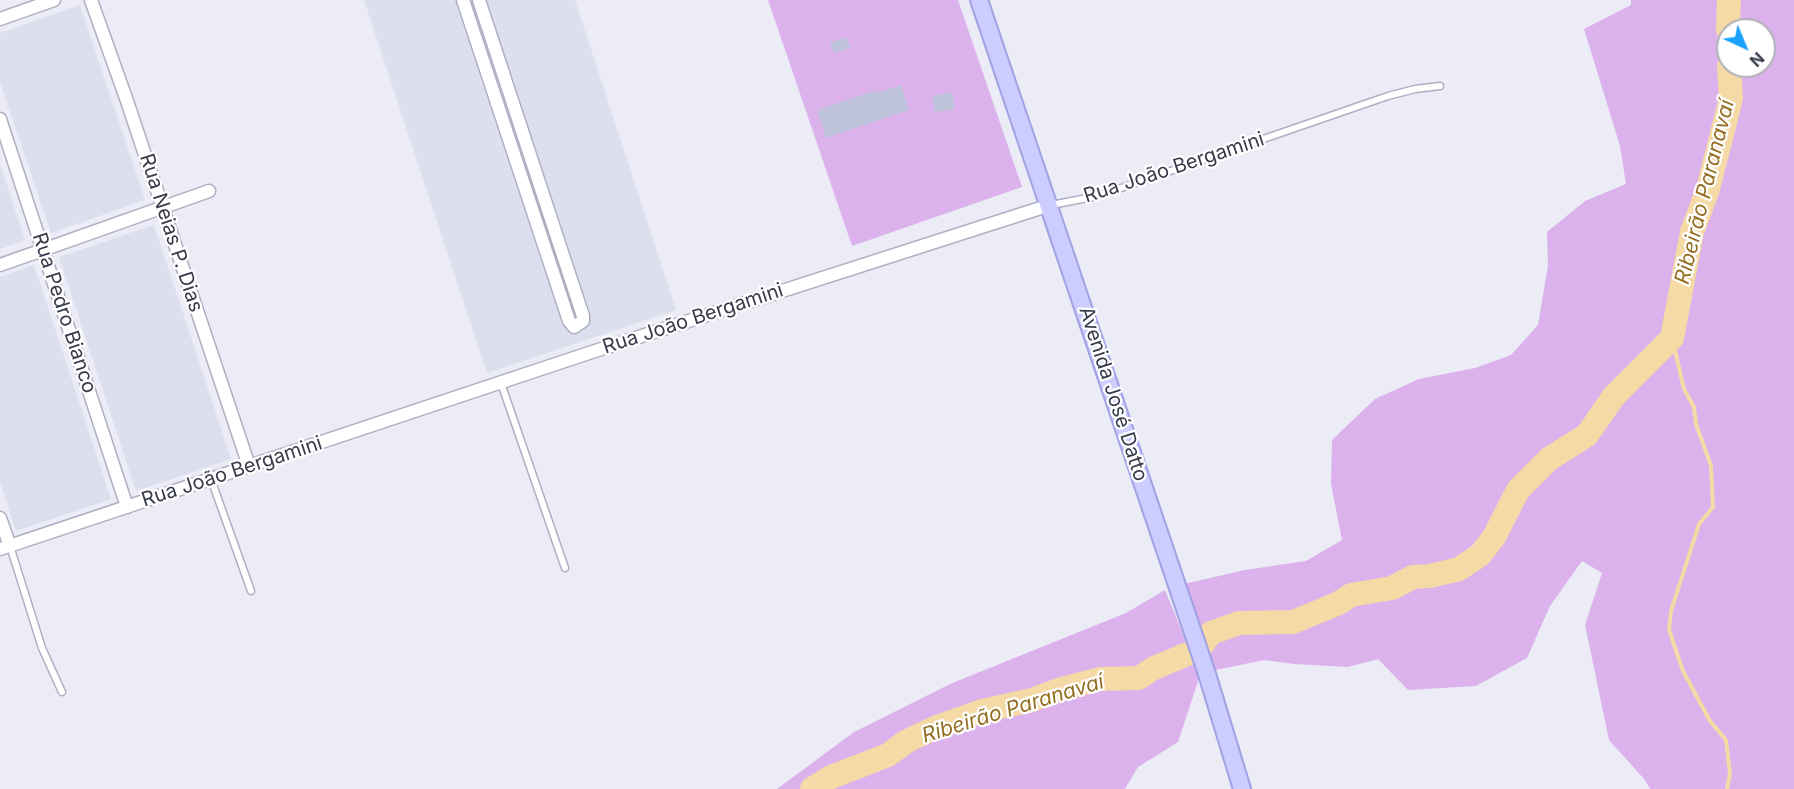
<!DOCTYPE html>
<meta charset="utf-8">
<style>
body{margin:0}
#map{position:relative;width:1794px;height:789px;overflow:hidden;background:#ebecf6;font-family:Inter,sans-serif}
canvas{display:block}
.north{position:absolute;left:1716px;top:18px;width:60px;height:60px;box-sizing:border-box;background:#fff;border:2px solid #afb1b7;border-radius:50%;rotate:136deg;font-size:16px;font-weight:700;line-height:24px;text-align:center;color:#383b4b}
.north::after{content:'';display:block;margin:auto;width:21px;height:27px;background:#19a3ff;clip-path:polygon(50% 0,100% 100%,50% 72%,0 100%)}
</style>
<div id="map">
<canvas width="1794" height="789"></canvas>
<div class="north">N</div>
</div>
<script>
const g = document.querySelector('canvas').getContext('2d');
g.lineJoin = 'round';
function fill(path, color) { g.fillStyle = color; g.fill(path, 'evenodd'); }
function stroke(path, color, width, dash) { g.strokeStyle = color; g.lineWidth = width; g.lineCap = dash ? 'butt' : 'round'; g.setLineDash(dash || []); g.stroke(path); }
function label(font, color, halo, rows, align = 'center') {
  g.font = font + ' Inter,sans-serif'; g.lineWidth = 4.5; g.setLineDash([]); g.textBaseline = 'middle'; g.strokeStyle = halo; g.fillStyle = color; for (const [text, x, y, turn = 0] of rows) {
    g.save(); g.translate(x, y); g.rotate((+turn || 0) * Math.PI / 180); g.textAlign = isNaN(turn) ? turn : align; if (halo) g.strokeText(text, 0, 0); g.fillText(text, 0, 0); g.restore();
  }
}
const residential = new Path2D(`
 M 364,0 L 575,0 L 676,310 L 487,373 Z
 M 80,5 L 145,200 L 51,233 L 0,82 L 0,33 Z
 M 0,164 L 25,240 L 0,249 Z
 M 154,225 L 231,459 L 136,491 L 59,257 Z
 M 34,265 L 111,499 L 16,531 L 0,482 L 0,277 Z`);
const green = new Path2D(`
 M 768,0 L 958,0 L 1022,187 L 852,246 Z
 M 1631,0 L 1794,0 L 1794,789 L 1650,789 L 1645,780 L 1609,740 L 1585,625 L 1602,573 L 1582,561 L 1550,606 L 1527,658 L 1476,686 L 1408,690 L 1378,659 L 1348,667 L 1294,664 L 1264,660 L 1211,671 L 1184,584 L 1245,570 L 1306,561 L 1342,540 L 1331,484 L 1332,440 L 1375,399 L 1419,379 L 1475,368 L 1511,355 L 1538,325 L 1548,265 L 1547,232 L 1585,201 L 1626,184 L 1620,146 L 1584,29 L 1631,5 ZM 1728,30 L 1764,30 L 1764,66 L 1728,66 Z
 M 1165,590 L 1200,675 L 1178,742 L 1138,767 L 1125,789 L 777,789 L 854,732 L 950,684 L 1126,613 Z`);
const stream = new Path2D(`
 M 1672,338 L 1684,389 L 1694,407 L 1696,424 L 1711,466 L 1713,507 L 1699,524 L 1671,611 L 1669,630 L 1683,671 L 1710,721 L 1726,740 L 1730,774 L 1727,789`);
const river = new Path2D(`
 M 1728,30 L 1729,0
 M 1203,644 L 1211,633 L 1239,623 L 1293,622 L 1339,603 L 1351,595 L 1392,588 L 1413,577 L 1430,576 L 1459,569 L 1480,555 L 1494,537 L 1518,490 L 1549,459 L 1587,435 L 1614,396 L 1672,338 L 1692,232 L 1708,189 L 1731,98 L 1729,66
 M 812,789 L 831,777 L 888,755 L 907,741 L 937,727 L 982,711 L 1032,700 L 1061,689 L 1100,679 L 1139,678 L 1152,669 L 1185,655`);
const building = new Path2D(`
 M 846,37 L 850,48 L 834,53 L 830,43 Z
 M 901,85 L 909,110 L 826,138 L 817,110 L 877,90 L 878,93 Z
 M 952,92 L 955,109 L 935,112 L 932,96 Z`);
const service = new Path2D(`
 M 1051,205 L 1098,196 L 1388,96 L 1415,89 L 1440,86
 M 501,383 L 565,568
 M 211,479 L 251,591
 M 10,546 L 42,648 L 62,692`);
const minor = new Path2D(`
 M 91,0 L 127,101 L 249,466
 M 463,0 L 569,321 L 574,327 L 583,321 L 583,316 L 479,0
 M 0,19 L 54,0
 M 0,119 L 127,507
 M 0,265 L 209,191
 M 0,518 L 10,546
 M 0,549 L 595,351 L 1050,205`);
const secondary = new Path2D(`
 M 979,0 L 1207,674 L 1242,789`);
const streetNames = [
 ["Rua João Bergamini",1174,168,-18],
 ["Rua Neias P. Dias",171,233,72],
 ["Rua Pedro Bianco",64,313,72],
 ["Rua João Bergamini",693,319,-18],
 ["Avenida José Datto",1113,394,72],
 ["Rua João Bergamini",232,472,-18]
];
const waterNames = [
 ["Ribeirão Paranavaí",1705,192,-76],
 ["Ribeirão Paranavaí",1013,709,-17]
];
fill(residential, '#dddeee');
fill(green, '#dbb2ec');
stroke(stream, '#f5daa5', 4);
stroke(river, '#f5daa5', 24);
fill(building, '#bfc3d9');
stroke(service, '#adafc3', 9);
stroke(minor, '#adafc3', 15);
stroke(secondary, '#a1a2e4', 20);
stroke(service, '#fff', 6);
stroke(minor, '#fff', 12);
stroke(secondary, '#cdccff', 16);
label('20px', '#383b4b', '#fff', streetNames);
label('italic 21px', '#946f23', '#fff', waterNames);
</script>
